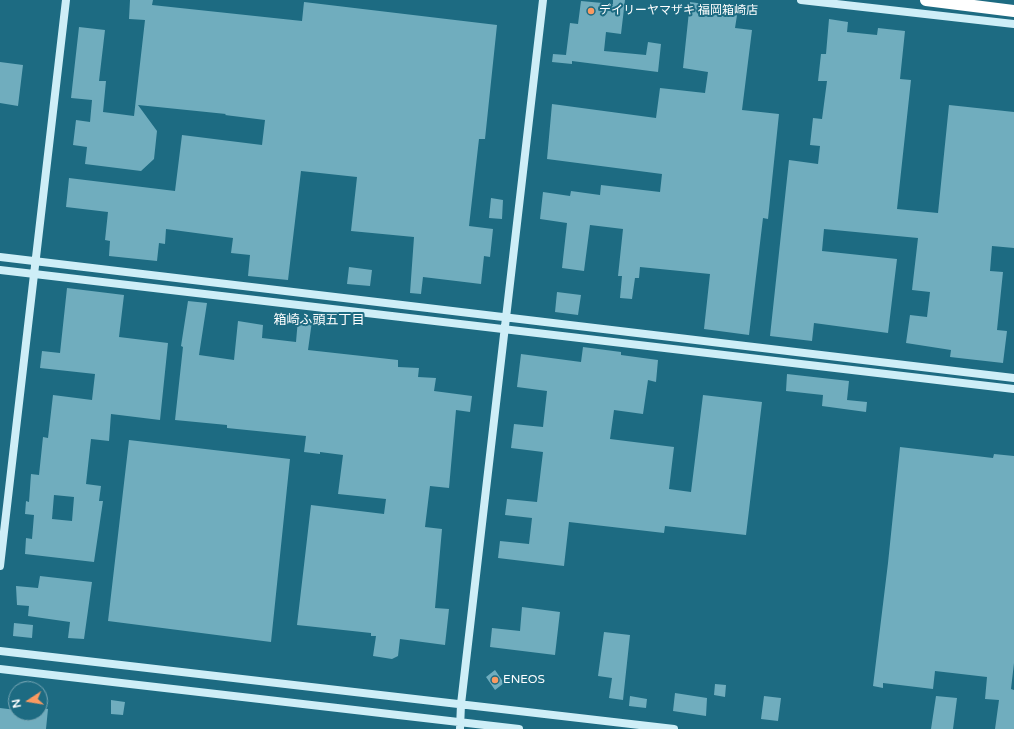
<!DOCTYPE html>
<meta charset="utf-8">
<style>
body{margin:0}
#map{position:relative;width:1014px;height:729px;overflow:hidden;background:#1d6b82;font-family:"Varela Round",sans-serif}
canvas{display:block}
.north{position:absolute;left:8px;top:681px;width:40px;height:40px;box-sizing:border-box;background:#1d6b82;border:1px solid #77a6b4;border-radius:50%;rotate:258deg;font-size:11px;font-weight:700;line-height:16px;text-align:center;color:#fff}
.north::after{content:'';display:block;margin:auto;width:14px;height:18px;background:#fa9a61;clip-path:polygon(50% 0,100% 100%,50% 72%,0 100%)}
</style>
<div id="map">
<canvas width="1014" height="729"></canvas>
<div class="north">N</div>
</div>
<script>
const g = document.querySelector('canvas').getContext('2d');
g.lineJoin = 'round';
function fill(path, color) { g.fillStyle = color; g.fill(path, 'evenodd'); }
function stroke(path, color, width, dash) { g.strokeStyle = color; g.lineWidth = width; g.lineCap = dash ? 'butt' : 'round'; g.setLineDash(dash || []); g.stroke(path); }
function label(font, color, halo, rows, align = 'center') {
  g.font = font + ' "Varela Round","Noto Sans JP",sans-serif'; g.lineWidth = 4; g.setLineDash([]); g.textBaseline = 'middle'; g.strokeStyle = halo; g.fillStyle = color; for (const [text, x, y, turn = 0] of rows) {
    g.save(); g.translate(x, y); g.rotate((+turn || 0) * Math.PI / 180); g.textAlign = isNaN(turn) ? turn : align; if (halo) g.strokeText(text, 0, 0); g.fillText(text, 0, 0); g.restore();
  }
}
const building = new Path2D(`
 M 130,0 L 153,0 L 152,5 L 302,21 L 304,2 L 497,25 L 485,139 L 479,139 L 469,226 L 493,229 L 490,257 L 484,256 L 481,284 L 423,277 L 421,294 L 410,293 L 414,237 L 351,231 L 357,177 L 301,171 L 288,280 L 248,276 L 250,255 L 231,253 L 233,238 L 166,229 L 165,244 L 159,243 L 157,261 L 109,256 L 110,241 L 105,240 L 108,212 L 66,207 L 69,178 L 175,191 L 182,135 L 262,145 L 265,120 L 225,115 L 226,114 L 138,105 L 157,131 L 154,159 L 141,171 L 85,164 L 87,147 L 73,145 L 76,120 L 90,122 L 92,100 L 71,98 L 79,27 L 105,30 L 99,81 L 106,81 L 103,112 L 134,116 L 145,20 L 129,19 Z
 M 613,0 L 625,0 L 621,34 L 606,32 L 604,51 L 646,55 L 648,42 L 661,44 L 658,72 L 572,61 L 572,64 L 552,62 L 553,54 L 566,55 L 570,23 L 578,24 L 581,1 L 613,4 Z
 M 690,2 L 738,9 L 735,28 L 752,30 L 742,110 L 779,114 L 768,219 L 763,218 L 749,335 L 704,329 L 710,274 L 640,267 L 639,278 L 635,278 L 632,299 L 620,298 L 622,276 L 618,276 L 623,229 L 590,225 L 584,271 L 562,268 L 567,223 L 540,219 L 543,192 L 570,196 L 571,191 L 600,195 L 601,185 L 660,192 L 662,174 L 547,159 L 552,104 L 656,118 L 660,88 L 705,93 L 708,72 L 683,68 Z
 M 829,19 L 848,22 L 847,32 L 877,35 L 878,28 L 905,31 L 900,79 L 911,80 L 897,209 L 938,213 L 949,105 L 1014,112 L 1014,248 L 992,246 L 990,271 L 1003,272 L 997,330 L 1007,331 L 1003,363 L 950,357 L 951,350 L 906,343 L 910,315 L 927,317 L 930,292 L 912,290 L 918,238 L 824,229 L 822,251 L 897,259 L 888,333 L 814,323 L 812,341 L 770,336 L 789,160 L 818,164 L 820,146 L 810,145 L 813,118 L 822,119 L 827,81 L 818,81 L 821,54 L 826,54 Z
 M 0,62 L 23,65 L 18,106 L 0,103 Z
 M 491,198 L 503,200 L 502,219 L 489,218 Z
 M 349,267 L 372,270 L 370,286 L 347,284 Z
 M 67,288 L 124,295 L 119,337 L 168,343 L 160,420 L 111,414 L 109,441 L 91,439 L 86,484 L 101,486 L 99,501 L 103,501 L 94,562 L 25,554 L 26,538 L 32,539 L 34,515 L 25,514 L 26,501 L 29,502 L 31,474 L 39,475 L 43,437 L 48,438 L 53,395 L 92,400 L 95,374 L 40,368 L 42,351 L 60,353 ZM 54,495 L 74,497 L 72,521 L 52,519 Z
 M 557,292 L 581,295 L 578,315 L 555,312 Z
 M 188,301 L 207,303 L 199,355 L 234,360 L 238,321 L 263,325 L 262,338 L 296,342 L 298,319 L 312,321 L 308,350 L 398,360 L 398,367 L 419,368 L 418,377 L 436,378 L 434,391 L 472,396 L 470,412 L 456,410 L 449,488 L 430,486 L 425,527 L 442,529 L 435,608 L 449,609 L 445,645 L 400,639 L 398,656 L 392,659 L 373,656 L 376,636 L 371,636 L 371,633 L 297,625 L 311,505 L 384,514 L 386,499 L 338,494 L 343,455 L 320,452 L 320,454 L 304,452 L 306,436 L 227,428 L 227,425 L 175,420 L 183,347 L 181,346 Z
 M 583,347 L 621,352 L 621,355 L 658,360 L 656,382 L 648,380 L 643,414 L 614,410 L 610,439 L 674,447 L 669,489 L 691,492 L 703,395 L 762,402 L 746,535 L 665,526 L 664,533 L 569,522 L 564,566 L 498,558 L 500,541 L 529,544 L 532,518 L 505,515 L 507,499 L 537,502 L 543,452 L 511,448 L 514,424 L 543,427 L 547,391 L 517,387 L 521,354 L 581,362 Z
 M 787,374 L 849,381 L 847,400 L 867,402 L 866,412 L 822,406 L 823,395 L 786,391 Z
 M 129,440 L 290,459 L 271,642 L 108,621 Z
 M 900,447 L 993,458 L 994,454 L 1014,456 L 1014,663 L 1011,689 L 1014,690 L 1014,729 L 995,729 L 999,700 L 985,699 L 987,677 L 935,671 L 933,689 L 883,683 L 883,688 L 873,686 L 888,563 Z
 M 40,576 L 92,582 L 84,639 L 68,638 L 70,622 L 28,616 L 29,606 L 17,605 L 16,586 L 38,588 Z
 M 522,607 L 560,612 L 555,655 L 490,647 L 492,628 L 520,631 Z
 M 14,623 L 33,625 L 32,638 L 13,636 Z
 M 604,632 L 630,635 L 623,700 L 609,698 L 612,678 L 598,676 Z
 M 495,670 L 504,683 L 495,690 L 486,677 Z
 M 715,684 L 726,685 L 725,697 L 714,695 Z
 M 675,693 L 707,698 L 706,716 L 673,711 Z
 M 630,696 L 647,699 L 646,708 L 629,706 Z
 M 764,696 L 781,698 L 778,721 L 761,719 Z
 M 936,696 L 957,698 L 953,729 L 931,729 Z
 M 111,700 L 125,702 L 123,715 L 111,714 Z
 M 0,708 L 16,710 L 16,713 L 40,713 L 40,708 L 48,709 L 46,729 L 0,729 Z`);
const secondary = new Path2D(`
 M 801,0 L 1014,24
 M 0,257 L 1014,378
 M 0,270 L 1014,389
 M 0,566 L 66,0
 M 0,651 L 674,729
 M 0,669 L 519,729
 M 460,729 L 461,704 L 543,0`);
const highway = new Path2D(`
 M 926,0 L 1014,11`);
const markers = [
 [591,11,4,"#fa9a61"],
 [495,680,4,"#fa9a61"]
];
const poiNames = [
 ["デイリーヤマザキ 福岡箱崎店",599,11],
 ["ENEOS",503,680]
];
const neighbourhoodNames = [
 ["箱崎ふ頭五丁目",319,321]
];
fill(building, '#70adbe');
stroke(secondary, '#ceeef7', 8);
stroke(highway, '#fff', 12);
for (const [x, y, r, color] of markers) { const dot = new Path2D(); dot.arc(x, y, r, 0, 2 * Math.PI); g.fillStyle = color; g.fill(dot); stroke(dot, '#1d6b82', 1.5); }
label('12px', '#fff', '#1d6b82', poiNames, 'left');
label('13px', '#fff', '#1d6b82', neighbourhoodNames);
</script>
